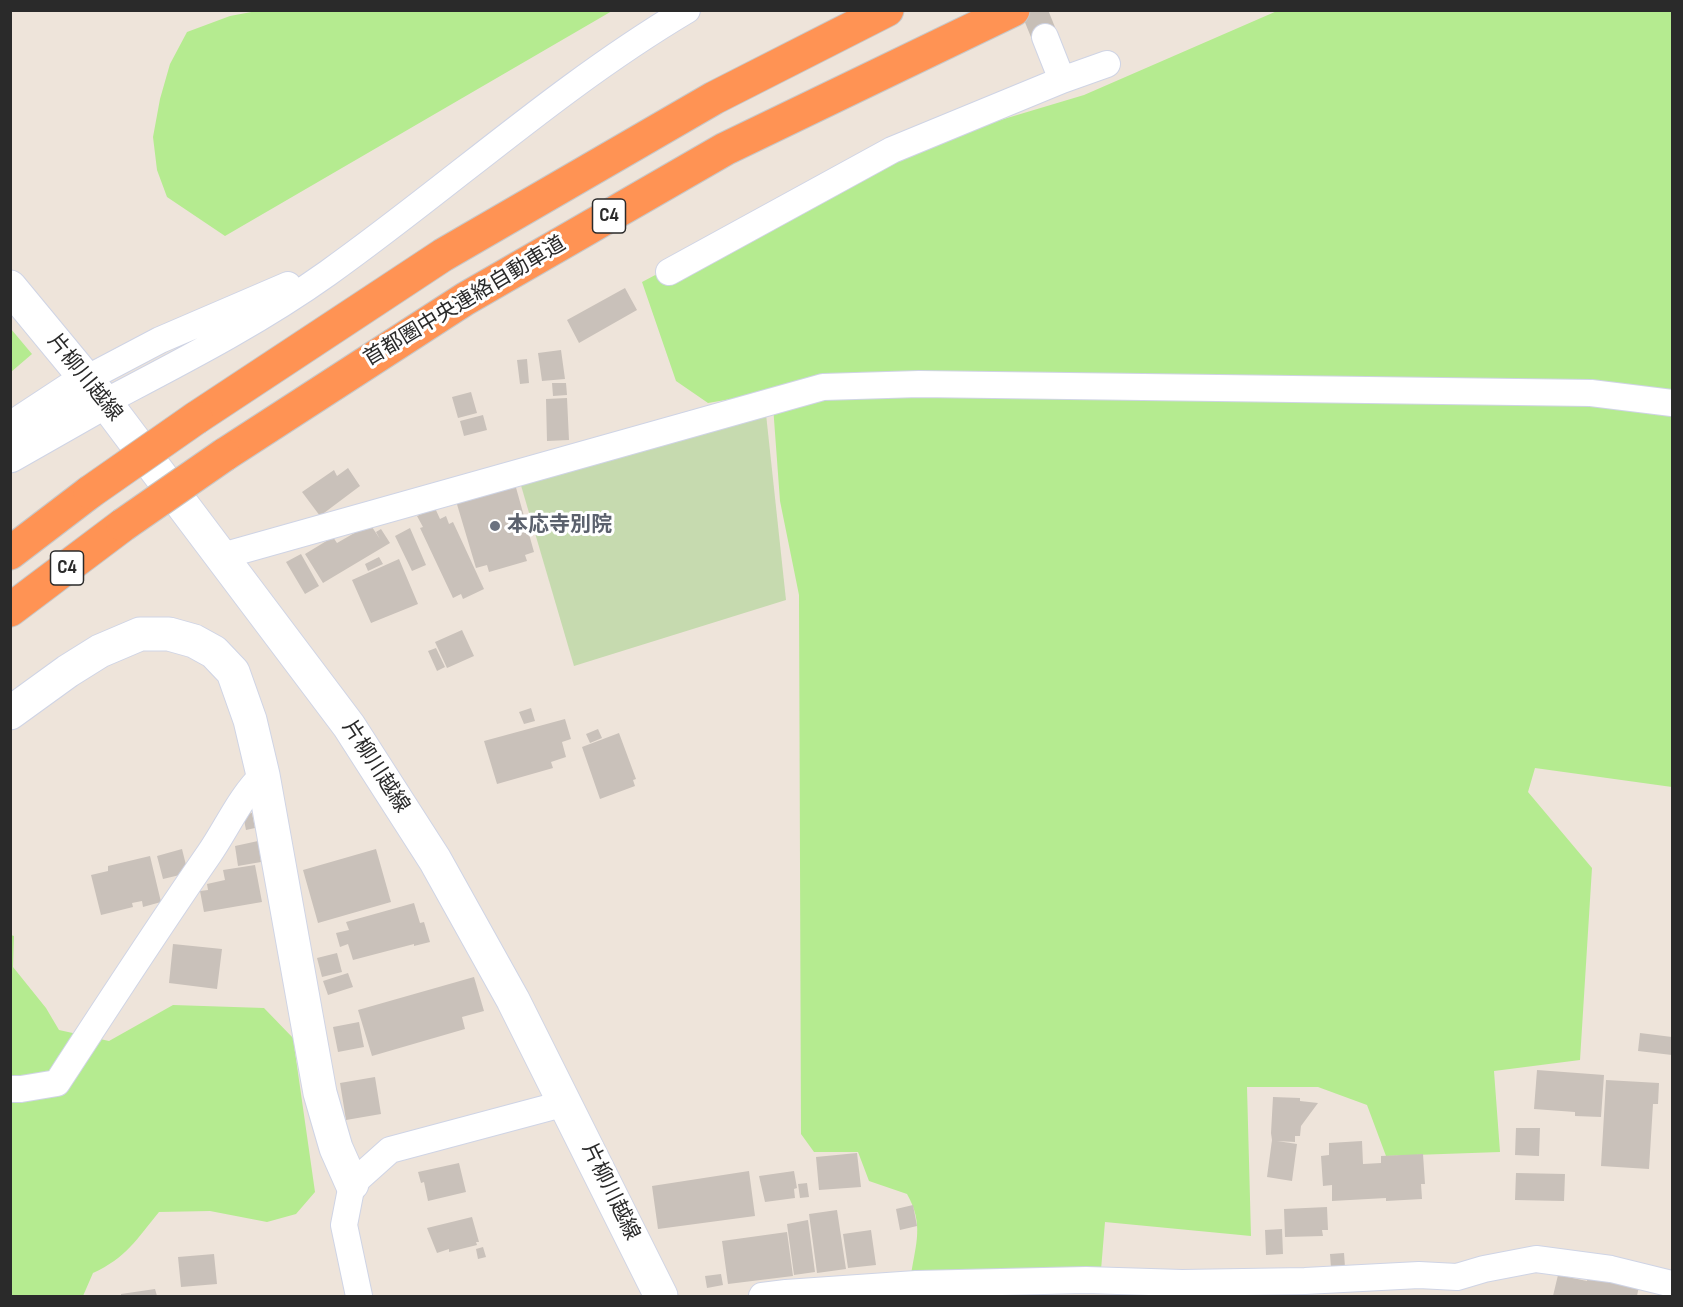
<!DOCTYPE html>
<meta charset="utf-8">
<style>
body{margin:0}
#map{position:relative;width:1683px;height:1307px;overflow:hidden;background:#eee4da;font-family:"Sofia Sans Condensed",sans-serif}
canvas{display:block}
.frame{position:absolute;inset:0;border:12px solid #2a2a2a;pointer-events:none}
</style>
<div id="map">
<canvas width="1683" height="1307"></canvas>
<div class="frame"></div>
</div>
<script>
const g = document.querySelector('canvas').getContext('2d');
g.lineJoin = 'round';
function fill(path, color) { g.fillStyle = color; g.fill(path, 'evenodd'); }
function stroke(path, color, width, dash) { g.strokeStyle = color; g.lineWidth = width; g.lineCap = dash ? 'butt' : 'round'; g.setLineDash(dash || []); g.stroke(path); }
function label(font, color, halo, rows, align = 'center') {
  g.font = font + ' "Sofia Sans Condensed","Noto Sans JP",sans-serif'; g.lineWidth = 6; g.setLineDash([]); g.textBaseline = 'middle'; g.strokeStyle = halo; g.fillStyle = color; for (const [text, x, y, turn = 0] of rows) {
    g.save(); g.translate(x, y); g.rotate((+turn || 0) * Math.PI / 180); g.textAlign = isNaN(turn) ? turn : align; if (halo) g.strokeText(text, 0, 0); g.fillText(text, 0, 0); g.restore();
  }
}
const green = new Path2D(`
 M 262,10 L 612,10 L 612,11 L 225,236 L 167,197 L 157,170 L 153,137 L 160,99 L 170,64 L 187,32 L 230,16 Z
 M 1277,11 L 1672,11 L 1672,787 L 1535,768 L 1528,792 L 1592,868 L 1580,1060 L 1494,1071 L 1500,1152 L 1386,1156 L 1367,1105 L 1318,1087 L 1247,1087 L 1251,1236 L 1105,1222 L 1101,1270 L 911,1275 C 916,1243 924,1224 907,1194 L 869,1181 L 858,1152 L 814,1152 L 801,1134 L 799,595 L 780,501 L 772,392 L 708,403 L 676,381 L 642,282 L 794,202 L 947,136 L 1084,95 Z
 M 11,329 L 32,354 L 11,372 L 10,372 Z
 M 11,935 L 14,936 L 13,967 L 46,1008 L 59,1030 L 109,1041 L 173,1005 L 264,1008 L 293,1038 L 315,1192 L 296,1214 L 267,1222 L 210,1211 L 159,1212 C 137,1239 126,1258 93,1273 L 83,1296 L 11,1296 Z`);
const cemetery = new Path2D(`
 M 766,414 L 786,600 L 574,666 L 520,482 Z`);
const building = new Path2D(`
 M 625,288 L 637,310 L 579,343 L 567,320 Z
 M 561,350 L 565,379 L 542,381 L 538,353 Z
 M 527,359 L 529,383 L 520,384 L 517,360 Z
 M 552,383 L 566,383 L 567,395 L 553,396 Z
 M 471,392 L 477,413 L 458,418 L 452,397 Z
 M 567,398 L 569,440 L 547,441 L 546,399 Z
 M 483,415 L 487,430 L 464,436 L 460,421 Z
 M 348,468 L 360,486 L 320,516 L 302,492 L 334,470 L 337,476 Z
 M 515,484 L 534,552 L 525,555 L 527,561 L 489,572 L 487,565 L 476,568 L 456,501 Z
 M 435,508 L 440,519 L 446,516 L 449,524 L 453,522 L 484,589 L 463,599 L 461,594 L 453,598 L 420,528 L 423,527 L 417,516 Z
 M 370,524 L 380,539 L 376,532 L 381,529 L 390,543 L 323,583 L 305,554 L 333,537 L 337,543 Z
 M 410,528 L 426,565 L 412,571 L 395,536 Z
 M 301,554 L 319,586 L 305,594 L 286,562 Z
 M 379,557 L 383,564 L 368,571 L 365,564 Z
 M 399,559 L 418,604 L 371,623 L 352,580 Z
 M 462,630 L 474,656 L 447,668 L 435,642 Z
 M 436,648 L 445,667 L 437,671 L 428,651 Z
 M 531,708 L 535,721 L 524,724 L 519,712 Z
 M 565,719 L 571,739 L 562,742 L 566,757 L 551,762 L 553,768 L 497,784 L 484,741 Z
 M 598,729 L 602,738 L 590,743 L 586,734 Z
 M 619,733 L 636,779 L 633,780 L 635,786 L 600,799 L 582,747 Z
 M 252,813 L 255,828 L 246,830 L 243,815 Z
 M 258,841 L 261,862 L 238,866 L 235,846 Z
 M 182,849 L 188,873 L 163,879 L 157,856 Z
 M 376,849 L 391,902 L 318,923 L 303,870 Z
 M 150,856 L 161,902 L 143,907 L 142,901 L 132,903 L 133,907 L 101,915 L 91,875 L 108,871 L 108,866 Z
 M 255,865 L 262,902 L 204,912 L 200,891 L 208,890 L 207,884 L 225,880 L 223,870 Z
 M 414,903 L 420,923 L 424,922 L 430,942 L 414,946 L 414,944 L 353,960 L 348,944 L 340,947 L 336,933 L 349,930 L 346,922 Z
 M 173,944 L 222,949 L 217,989 L 169,983 Z
 M 337,953 L 342,972 L 322,977 L 317,958 Z
 M 348,973 L 353,987 L 328,995 L 323,981 Z
 M 474,977 L 484,1011 L 462,1017 L 465,1029 L 372,1056 L 358,1010 Z
 M 359,1022 L 364,1047 L 338,1052 L 333,1027 Z
 M 1640,1033 L 1672,1037 L 1672,1055 L 1638,1051 Z
 M 1537,1070 L 1604,1075 L 1601,1117 L 1575,1116 L 1575,1112 L 1534,1109 Z
 M 375,1077 L 381,1114 L 346,1120 L 340,1083 Z
 M 1606,1080 L 1659,1083 L 1658,1104 L 1653,1104 L 1649,1169 L 1601,1166 Z
 M 1273,1097 L 1300,1098 L 1300,1101 L 1318,1103 L 1301,1126 L 1300,1136 L 1295,1136 L 1295,1142 L 1277,1141 L 1297,1144 L 1292,1181 L 1267,1177 L 1272,1140 L 1271,1133 Z
 M 1516,1128 L 1540,1128 L 1539,1156 L 1515,1155 Z
 M 1362,1141 L 1363,1164 L 1381,1163 L 1381,1156 L 1423,1154 L 1425,1184 L 1421,1184 L 1422,1199 L 1386,1201 L 1386,1198 L 1332,1201 L 1332,1185 L 1323,1186 L 1321,1156 L 1329,1155 L 1329,1143 Z
 M 857,1153 L 861,1187 L 819,1190 L 816,1157 Z
 M 459,1163 L 466,1192 L 428,1201 L 424,1182 L 421,1183 L 418,1172 Z
 M 749,1171 L 755,1216 L 658,1229 L 652,1186 Z
 M 794,1171 L 797,1188 L 794,1189 L 795,1198 L 765,1202 L 759,1176 Z
 M 1516,1173 L 1565,1174 L 1564,1201 L 1515,1200 Z
 M 807,1183 L 809,1197 L 800,1198 L 798,1184 Z
 M 913,1205 L 917,1226 L 900,1230 L 896,1209 Z
 M 1327,1207 L 1328,1230 L 1322,1230 L 1323,1236 L 1285,1237 L 1284,1209 Z
 M 837,1210 L 846,1269 L 817,1273 L 809,1214 Z
 M 472,1217 L 479,1242 L 476,1242 L 477,1245 L 449,1252 L 449,1249 L 437,1253 L 427,1228 Z
 M 808,1220 L 815,1272 L 794,1275 L 787,1224 Z
 M 1282,1229 L 1283,1254 L 1266,1255 L 1265,1230 Z
 M 871,1230 L 876,1265 L 848,1268 L 843,1234 Z
 M 787,1232 L 793,1276 L 728,1284 L 722,1241 Z
 M 483,1247 L 486,1257 L 478,1259 L 476,1249 Z
 M 1344,1253 L 1345,1267 L 1331,1268 L 1330,1254 Z
 M 214,1254 L 217,1284 L 181,1287 L 178,1257 Z
 M 721,1274 L 723,1285 L 707,1288 L 705,1276 Z
 M 1588,1274 L 1639,1286 L 1637,1296 L 1553,1296 L 1558,1275 L 1587,1281 Z
 M 155,1289 L 157,1296 L 121,1296 L 121,1294 Z
 M 1007,1294 L 1036,1294 L 1036,1296 L 1008,1296 Z`);
const streetTunnel = new Path2D(`
 M 1034,10 L 1045,37`);
const street = new Path2D(`
 M 1045,37 L 1062,80
 M 669,272 L 892,150 L 1062,80 L 1107,64
 M 86,379 L 160,340 L 288,285
 M 105,402 C 181,362 258,323 328,273 C 449,187 559,86 687,10
 M 222,556 L 823,387 L 919,384 L 1591,393 L 1672,403
 M 10,1089 L 21,1089 L 57,1083 C 107,1006 157,929 209,854 C 227,828 240,797 263,775
 M 359,1296 L 344,1225 L 352,1184 L 390,1150 L 566,1103
 M 762,1296 L 786,1293 L 916,1284 L 1086,1280 L 1182,1283 L 1305,1281 L 1419,1275 L 1457,1277 L 1484,1269 L 1536,1259 L 1611,1269 L 1672,1284`);
const secondary = new Path2D(`
 M 10,287 L 105,402 L 349,726 L 435,860 L 513,1000 L 661,1296
 M 10,429 L 86,379
 M 10,456 L 105,402
 M 10,713 L 68,671 L 100,651 L 140,634 L 169,634 L 194,641 L 214,652 L 233,672 L 250,720 L 263,775 L 320,1093 L 336,1148 L 352,1184`);
const highway = new Path2D(`
 M 196,418 L 443,255 L 714,98 L 887,10
 M 224,455 L 465,299 L 725,149 L 1013,10
 M 10,553 L 90,492
 M 10,610 L 123,525`);
const highwayBridge = new Path2D(`
 M 90,492 L 196,418
 M 123,525 L 224,455`);
const markers = [
 [495,526,6,"#6b7280"]
];
const shields = [
 [609,216,33],
 [67,568,33]
];
const shieldNames = [
 ["C4",609,216],
 ["C4",67,568]
];
const streetNames = [
 ["首都圏中央連絡自動車道",465,302,-31],
 ["片柳川越線",84,378,51],
 ["片柳川越線",375,767,57],
 ["片柳川越線",610,1192,64]
];
const worshipNames = [
 ["本応寺別院",507,526]
];
fill(green, '#b5eb90');
fill(cemetery, '#c6daaf');
fill(building, '#c9c1ba');
stroke(streetTunnel, '#c7bfb7', 26, [26, 13]);
stroke(street, '#cfd4e5', 28);
stroke(secondary, '#cfd4e5', 35);
stroke(highway, '#c8c8c8', 35);
stroke(street, '#fff', 26);
stroke(secondary, '#fff', 33);
stroke(highway, '#ff9354', 33);
stroke(highwayBridge, '#c8c8c8', 35, []);
stroke(highwayBridge, '#ff9354', 33);
for (const [x, y, r, color] of markers) { const dot = new Path2D(); dot.arc(x, y, r, 0, 2 * Math.PI); g.fillStyle = color; g.fill(dot); stroke(dot, '#fff', 2); }
for (const [x, y, w] of shields) { const box = new Path2D(); box.roundRect(x - w / 2, y - 17, w, 34, 4.5); g.fillStyle = '#fff'; g.fill(box); stroke(box, '#2a2a2a', 1.5); }
label('bold 20px', '#2a2a2a', null, shieldNames);
label('21px', '#2a2a2a', '#fff', streetNames);
label('bold 21px', '#5b616d', '#fff', worshipNames, 'left');
</script>
